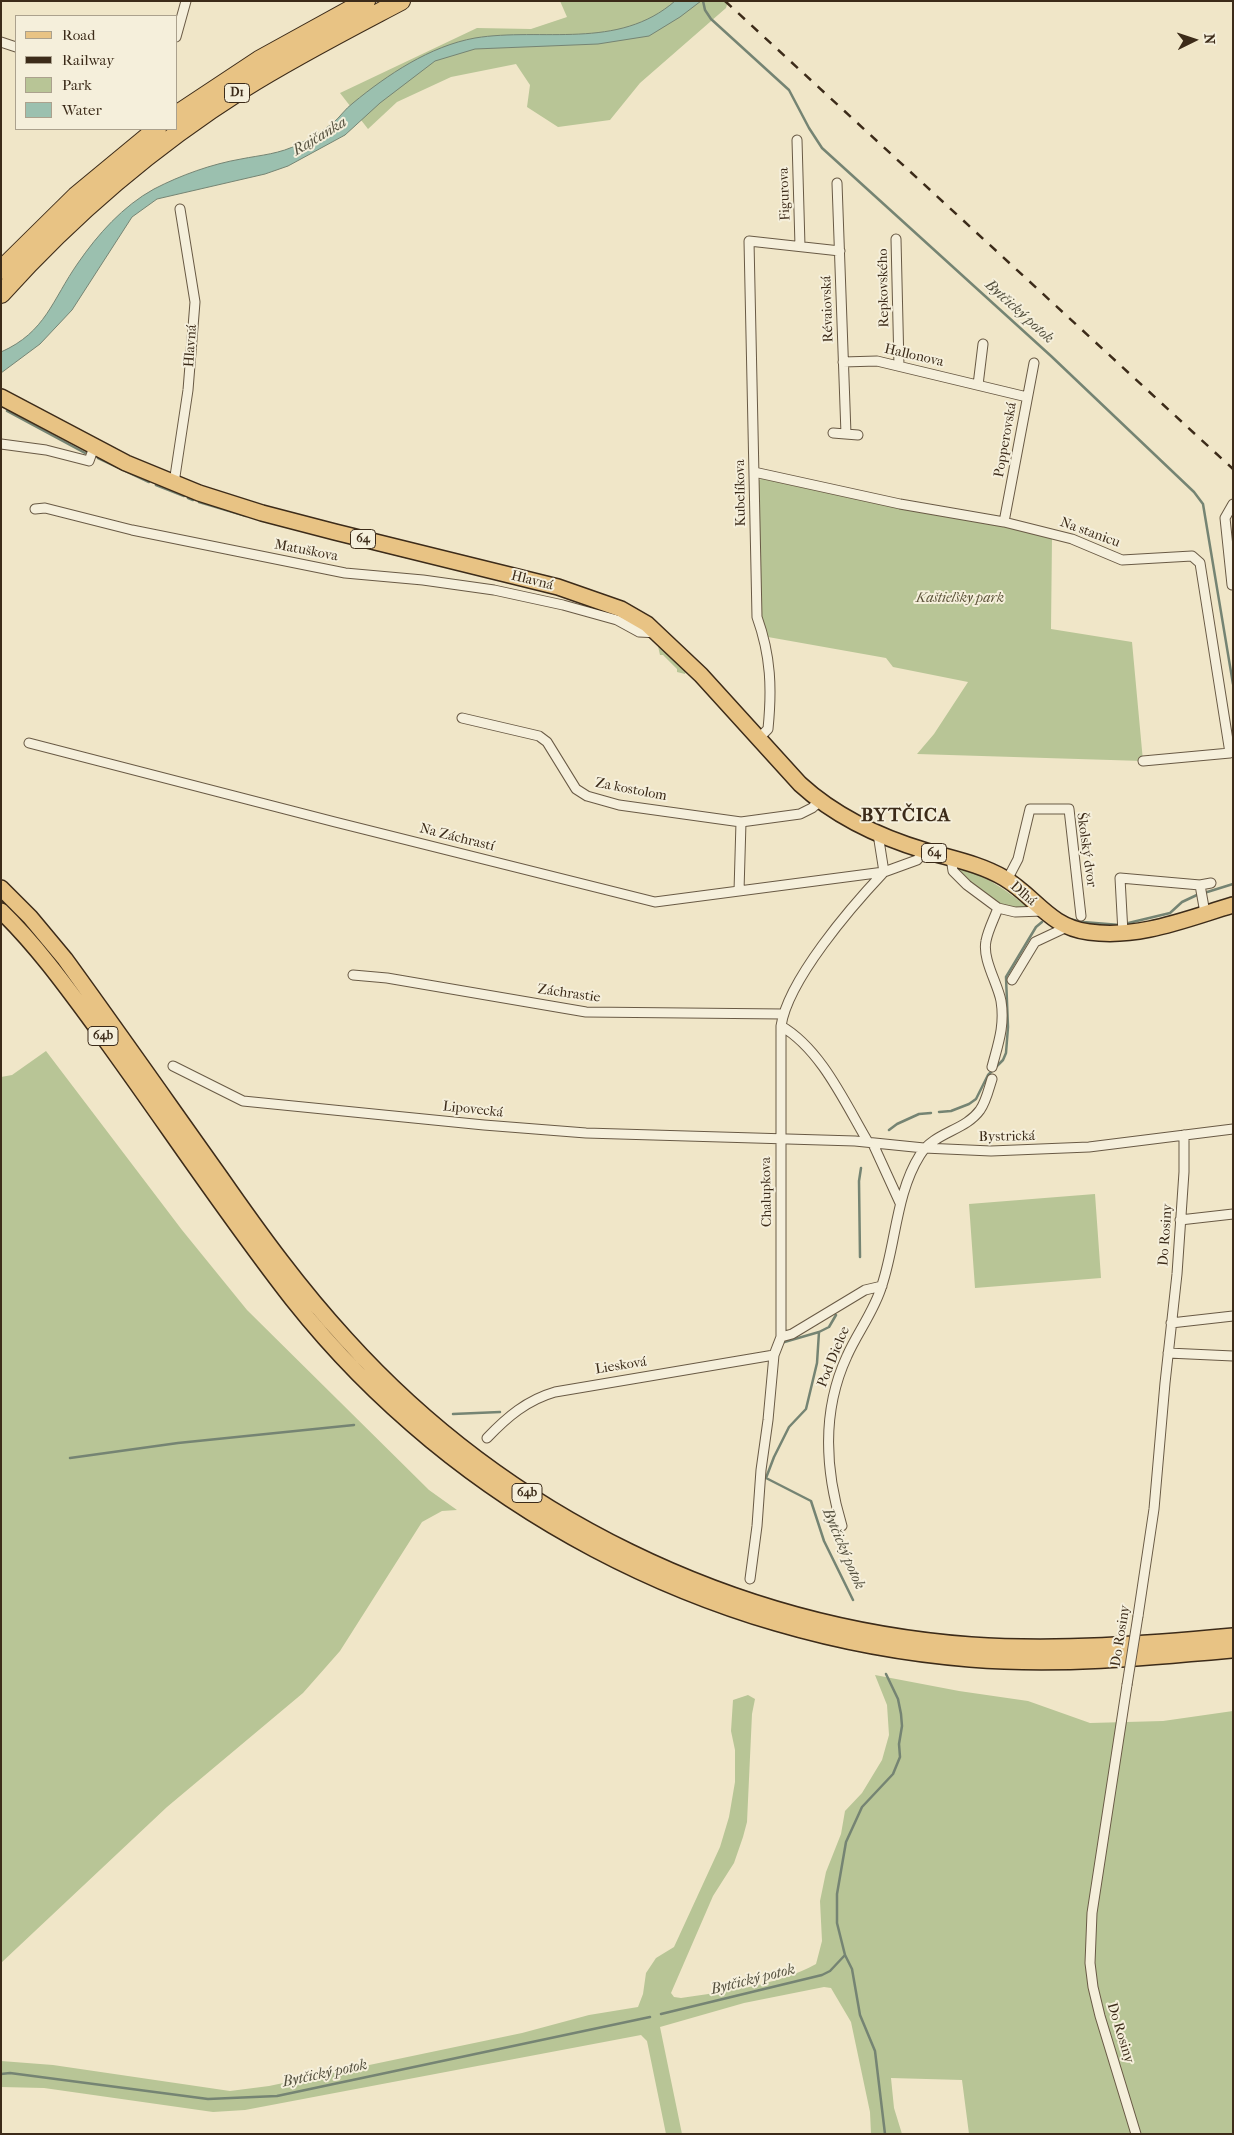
<!DOCTYPE html>
<meta charset="utf-8">
<style>
body{margin:0}
#map{position:relative;width:1234px;height:2135px;overflow:hidden;background:#f0e6c8;font-family:"IM FELL French Canon",serif}
canvas{display:block}
.frame{position:absolute;inset:0;border:2px solid #3c2b19;pointer-events:none}
.legend{position:absolute;left:15px;top:15px;width:162px;height:115px;box-sizing:border-box;background:#f5efdb;border:1px solid #aba18d;margin:0;padding:6px 9px;list-style:none;font-size:15px;color:#3c2b19}
.legend li{display:flex;align-items:center;gap:10px;height:25px}
.legend b{width:25px;border:1px solid #aba18d}
.north{position:absolute;left:1169px;top:15px;width:50px;height:50px;-webkit-text-stroke:4px #f5efdb;paint-order:stroke;rotate:86deg;font-size:14px;font-weight:700;line-height:20px;text-align:center;color:#3c2b19}
.north::after{content:'';display:block;margin:auto;width:18px;height:22px;background:#3c2b19;clip-path:polygon(50% 0,100% 100%,50% 72%,0 100%)}
</style>
<div id="map">
<canvas width="1234" height="2135"></canvas>
<div class="frame"></div>
<ul class="legend">
<li><b style="height:6px;background:#e8c384"></b>Road</li>
<li><b style="height:6px;background:#3c2b19"></b>Railway</li>
<li><b style="height:14px;background:#b8c596"></b>Park</li>
<li><b style="height:14px;background:#9bc0af"></b>Water</li>
</ul>
<div class="north">N</div>
</div>
<script>
const g = document.querySelector('canvas').getContext('2d');
g.lineJoin = 'round';
function fill(path, color) { g.fillStyle = color; g.fill(path, 'evenodd'); }
function stroke(path, color, width, dash) { g.strokeStyle = color; g.lineWidth = width; g.lineCap = dash ? 'butt' : 'round'; g.setLineDash(dash || []); g.stroke(path); }
function label(font, color, halo, rows, align = 'center') {
  g.font = font + ' "IM FELL French Canon",serif'; g.lineWidth = 4; g.setLineDash([]); g.textBaseline = 'middle'; g.strokeStyle = halo; g.fillStyle = color; for (const [text, x, y, turn = 0] of rows) {
    g.save(); g.translate(x, y); g.rotate((+turn || 0) * Math.PI / 180); g.textAlign = isNaN(turn) ? turn : align; if (halo) g.strokeText(text, 0, 0); g.fillText(text, 0, 0); g.restore();
  }
}
const green = new Path2D(`
 M 560,1 L 728,1 L 726,8 L 640,83 L 610,120 L 558,127 L 527,107 L 530,85 L 516,64 L 451,77 L 397,102 L 368,129 L 340,93 L 477,28 L 531,29 L 567,17 Z
 M 762,478 L 1003,525 L 1052,538 L 1051,629 L 1132,642 L 1143,761 L 917,754 L 934,734 L 968,682 L 893,667 L 886,658 L 768,637 L 762,622 L 757,482 Z
 M 658,646 L 661,646 L 686,671 L 685,674 L 677,672 L 677,669 L 663,655 L 660,655 Z
 M 958,868 C 989,877 1006,890 1031,910 C 1020,910 1007,910 997,905 C 988,900 959,876 958,868 Z
 M 46,1051 L 182,1230 L 247,1310 L 429,1490 L 457,1510 L 442,1511 L 422,1522 L 340,1651 L 303,1693 L 167,1807 L 1,1963 L 1,1077 L 12,1075 Z
 M 1095,1194 L 1101,1278 L 975,1288 L 969,1204 Z
 M 875,1675 L 959,1691 L 1028,1701 L 1090,1723 L 1163,1721 L 1233,1711 L 1233,2134 L 969,2134 L 962,2080 L 891,2078 L 894,2108 L 902,2134 L 871,2134 L 870,2112 L 851,2022 L 831,1988 L 824,1987 L 744,2003 L 660,2027 L 682,2134 L 666,2134 L 647,2041 L 641,2035 L 245,2110 L 213,2112 L 44,2088 L 1,2087 L 1,2061 L 53,2065 L 230,2091 L 269,2086 L 522,2033 L 589,2015 L 638,2007 L 643,1994 L 646,1973 L 656,1958 L 674,1947 L 720,1847 L 729,1817 L 735,1782 L 735,1750 L 731,1731 L 733,1700 L 748,1695 L 755,1699 L 752,1714 L 747,1822 L 743,1837 L 734,1863 L 713,1896 L 671,1993 L 674,1997 L 681,1998 C 726,1991 776,1986 816,1964 L 822,1941 L 820,1901 L 826,1872 L 841,1834 L 845,1811 L 862,1793 L 882,1760 L 889,1735 L 887,1705 Z`);
const water = new Path2D(`
 M 675,1 L 701,1 L 680,17 L 649,36 L 598,44 L 475,49 L 435,61 L 380,103 L 345,135 L 288,166 L 265,174 L 157,199 L 132,217 L 72,310 L 40,344 L 1,373 L 1,352 C 46,332 52,300 78,263 C 98,234 123,206 154,189 C 181,175 212,164 241,159 C 261,155 280,154 299,144 C 310,138 323,131 333,123 C 340,117 345,109 353,103 C 387,75 430,46 475,38 C 542,27 618,51 675,1 Z`);
const stream = new Path2D(`
 M 703,1 L 705,10 L 711,19 L 789,90 L 809,128 L 822,148 L 1051,356 L 1194,492 L 1203,504 L 1233,684
 M 7,411 L 85,453
 M 98,458 L 149,482
 M 156,485 L 184,496
 M 188,498 L 193,500
 M 199,502 L 246,516
 M 334,539 L 406,557
 M 1204,893 L 1233,884
 M 1069,919 L 1083,922 L 1120,925 L 1170,913 L 1182,902 L 1199,894
 M 939,1112 L 951,1111 L 969,1104 L 976,1099 L 988,1075 L 1003,1060 L 1006,1053 L 1008,1027 L 1006,977 L 1036,927 L 1042,922
 M 889,1130 L 897,1124 L 919,1114 L 931,1113
 M 860,1257 L 859,1181 L 861,1168
 M 836,1315 L 829,1327 L 819,1332 L 817,1363 L 806,1409 L 789,1427 L 774,1457 L 766,1478 L 811,1501 L 824,1541 L 853,1600
 M 781,1343 L 819,1332
 M 453,1414 L 500,1412
 M 70,1458 L 178,1443 L 354,1425
 M 661,2014 L 822,1975 L 830,1971 L 845,1955
 M 1,2074 L 10,2073 L 208,2099 L 277,2096 L 650,2017
 M 885,2134 L 875,2051 L 860,2015 L 852,1969 L 845,1955 L 837,1923 L 837,1894 L 846,1842 L 862,1807 L 893,1774 L 900,1757 L 899,1744 L 902,1726 L 901,1714 L 898,1699 L 886,1674`);
const minor = new Path2D(`
 M 176,37 L 186,1
 M 1,42 L 16,47
 M 797,140 L 800,246
 M 837,183 L 846,434
 M 896,239 L 899,366
 M 843,362 L 877,361 L 1027,397
 M 978,385 L 983,344
 M 833,433 L 858,435
 M 1,444 L 46,450 L 89,461 L 94,447
 M 754,472 L 900,504 L 1004,522 L 1072,539 L 1122,560 L 1192,556 L 1200,563 L 1230,753 L 1143,761
 M 174,483 L 188,390 L 195,302 L 180,209
 M 35,509 L 45,508 L 132,530 L 345,573 L 423,580 L 494,590 L 563,605 L 617,620 L 639,632 L 658,633
 M 1004,522 L 1034,363
 M 1232,585 L 1225,518 L 1233,504
 M 462,718 L 539,736 L 547,742 L 576,789 L 587,796 L 619,805 L 741,822 L 800,814 L 812,808 L 820,801
 M 759,738 L 768,729 C 772,689 771,656 757,617 L 749,241 L 840,251
 M 29,743 L 335,822 L 655,902 L 884,872 L 917,860 L 925,851
 M 878,834 L 884,872
 M 951,858 L 953,871 L 967,885 L 998,908 L 1015,912 L 1043,911
 M 1007,880 L 1018,859 L 1030,809 L 1069,809 L 1081,916
 M 1200,885 L 1205,913
 M 739,891 L 741,822
 M 1123,933 L 1120,878 L 1200,885 L 1211,883
 M 353,975 L 387,978 L 586,1012 L 783,1014
 M 1012,980 L 1035,942 L 1067,927
 M 781,1026 C 821,1049 845,1103 868,1142
 M 173,1066 L 243,1101 L 484,1125 L 586,1133 L 855,1141 L 924,1148 L 991,1151 L 1089,1147 L 1233,1129
 M 992,1067 C 998,1044 1005,1026 1001,1001 C 998,984 982,959 986,941 C 988,930 994,919 998,908
 M 873,1144 L 900,1203
 M 1180,1220 L 1233,1214
 M 1171,1323 L 1233,1316
 M 781,1337 L 792,1334 L 865,1290 L 882,1286
 M 1168,1353 L 1233,1356
 M 487,1438 C 507,1417 527,1400 555,1392 L 774,1355
 M 842,1526 C 825,1470 822,1410 847,1356 C 857,1333 875,1310 882,1285 C 896,1243 896,1193 920,1155 C 934,1132 965,1131 980,1110 C 986,1102 989,1088 992,1079
 M 750,1579 L 757,1526 L 761,1470 L 768,1420 L 774,1355 L 781,1337 L 781,1026 C 788,980 851,907 884,872
 M 1138,1616 L 1154,1509 L 1165,1383 L 1177,1274 L 1184,1172 L 1184,1135
 M 1127,1685 L 1092,1913 L 1090,1963 L 1093,1987 L 1100,2016 L 1136,2134`);
const primary = new Path2D(`
 M 1,397 L 126,463 L 199,493 L 262,513 L 335,532 L 558,587 L 621,609 L 647,624 L 701,675 L 800,784 C 836,817 879,837 926,851 C 953,859 980,864 1004,878 C 1036,897 1049,927 1089,932 C 1139,939 1186,919 1233,905`);
const trunk = new Path2D(`
 M 1,888 L 30,917 L 65,959 C 118,1032 169,1105 221,1178 C 260,1234 300,1289 346,1339 C 506,1516 733,1627 971,1645 C 1059,1651 1146,1644 1233,1636
 M 1,911 C 38,947 68,989 99,1031 C 164,1120 225,1213 293,1300 C 457,1507 708,1638 970,1659 C 1058,1666 1145,1658 1233,1650`);
const motorway = new Path2D(`
 M 176,115 L 259,60 L 366,1
 M 1,270 L 76,196 L 157,129
 M 1,294 C 72,215 154,145 244,88 C 295,56 348,29 401,1`);
const rail = new Path2D(`
 M 725,1 L 1233,469`);
const minorBridge = new Path2D(`
 M 1127,1685 L 1138,1616`);
const shields = [
 [237,93,25],
 [363,539,25],
 [934,853,25],
 [103,1036,30],
 [527,1493,30]
];
const shieldNames = [
 ["D1",237,93],
 ["64",363,539],
 ["64",934,853],
 ["64b",103,1036],
 ["64b",527,1493]
];
const streetNames = [
 ["Figurova",785,194,-92],
 ["Repkovského",884,288,-91],
 ["Révaiovská",828,309,-92],
 ["Hlavná",191,346,-86],
 ["Hallonova",914,356,13],
 ["Popperovská",1006,440,-80],
 ["Kubelíkova",741,493,-91],
 ["Na stanicu",1090,533,20],
 ["Matuškova",306,551,11],
 ["Hlavná",532,581,14],
 ["Za kostolom",631,790,11],
 ["Na Záchrastí",457,838,14],
 ["Školský dvor",1086,850,82],
 ["Dlhá",1023,894,41],
 ["Záchrastie",569,994,8],
 ["Lipovecká",473,1110,6],
 ["Bystrická",1007,1137,-1],
 ["Chalupkova",767,1192,-91],
 ["Do Rosiny",1166,1235,-86],
 ["Pod Dielce",834,1357,-68],
 ["Liesková",621,1366,-9],
 ["Do Rosiny",1121,1636,-81],
 ["Do Rosiny",1120,2033,73]
];
const parkNames = [
 ["Kaštieľsky park",960,599]
];
const waterNames = [
 ["Rajčanka",320,137,-31],
 ["Bytčický potok",1019,312,42],
 ["Bytčický potok",843,1549,67],
 ["Bytčický potok",753,1980,-14],
 ["Bytčický potok",325,2074,-12]
];
const districtNames = [
 ["BYTČICA",906,816]
];
fill(green, '#b8c596');
fill(water, '#9bc0af');
stroke(water, '#758473', 1);
stroke(stream, '#758473', 2.5);
stroke(minor, '#695a45', 11);
stroke(primary, '#3c2b19', 18);
stroke(trunk, '#3c2b19', 18);
stroke(motorway, '#3c2b19', 20);
stroke(minor, '#f5efdb', 9);
stroke(primary, '#e8c384', 15);
stroke(trunk, '#e8c384', 15);
stroke(motorway, '#e8c384', 18);
stroke(rail, '#3c2b19', 2.5, [9, 9]);
stroke(minorBridge, '#695a45', 11, []);
stroke(minorBridge, '#f5efdb', 9);
for (const [x, y, w] of shields) { const box = new Path2D(); box.roundRect(x - w / 2, y - 9.5, w, 19, 4); g.fillStyle = '#f5efdb'; g.fill(box); stroke(box, '#3c2b19', 1); }
label('bold 12px', '#3c2b19', null, shieldNames);
label('14px', '#3c2b19', '#f5efdb', streetNames);
label('italic 14px', '#5b5238', '#f5efdb', parkNames);
label('italic 15px', '#54503e', '#f5efdb', waterNames);
g.letterSpacing = '1px';
label('bold 19px', '#3c2b19', '#f5efdb', districtNames);
g.letterSpacing = '0px';
</script>
